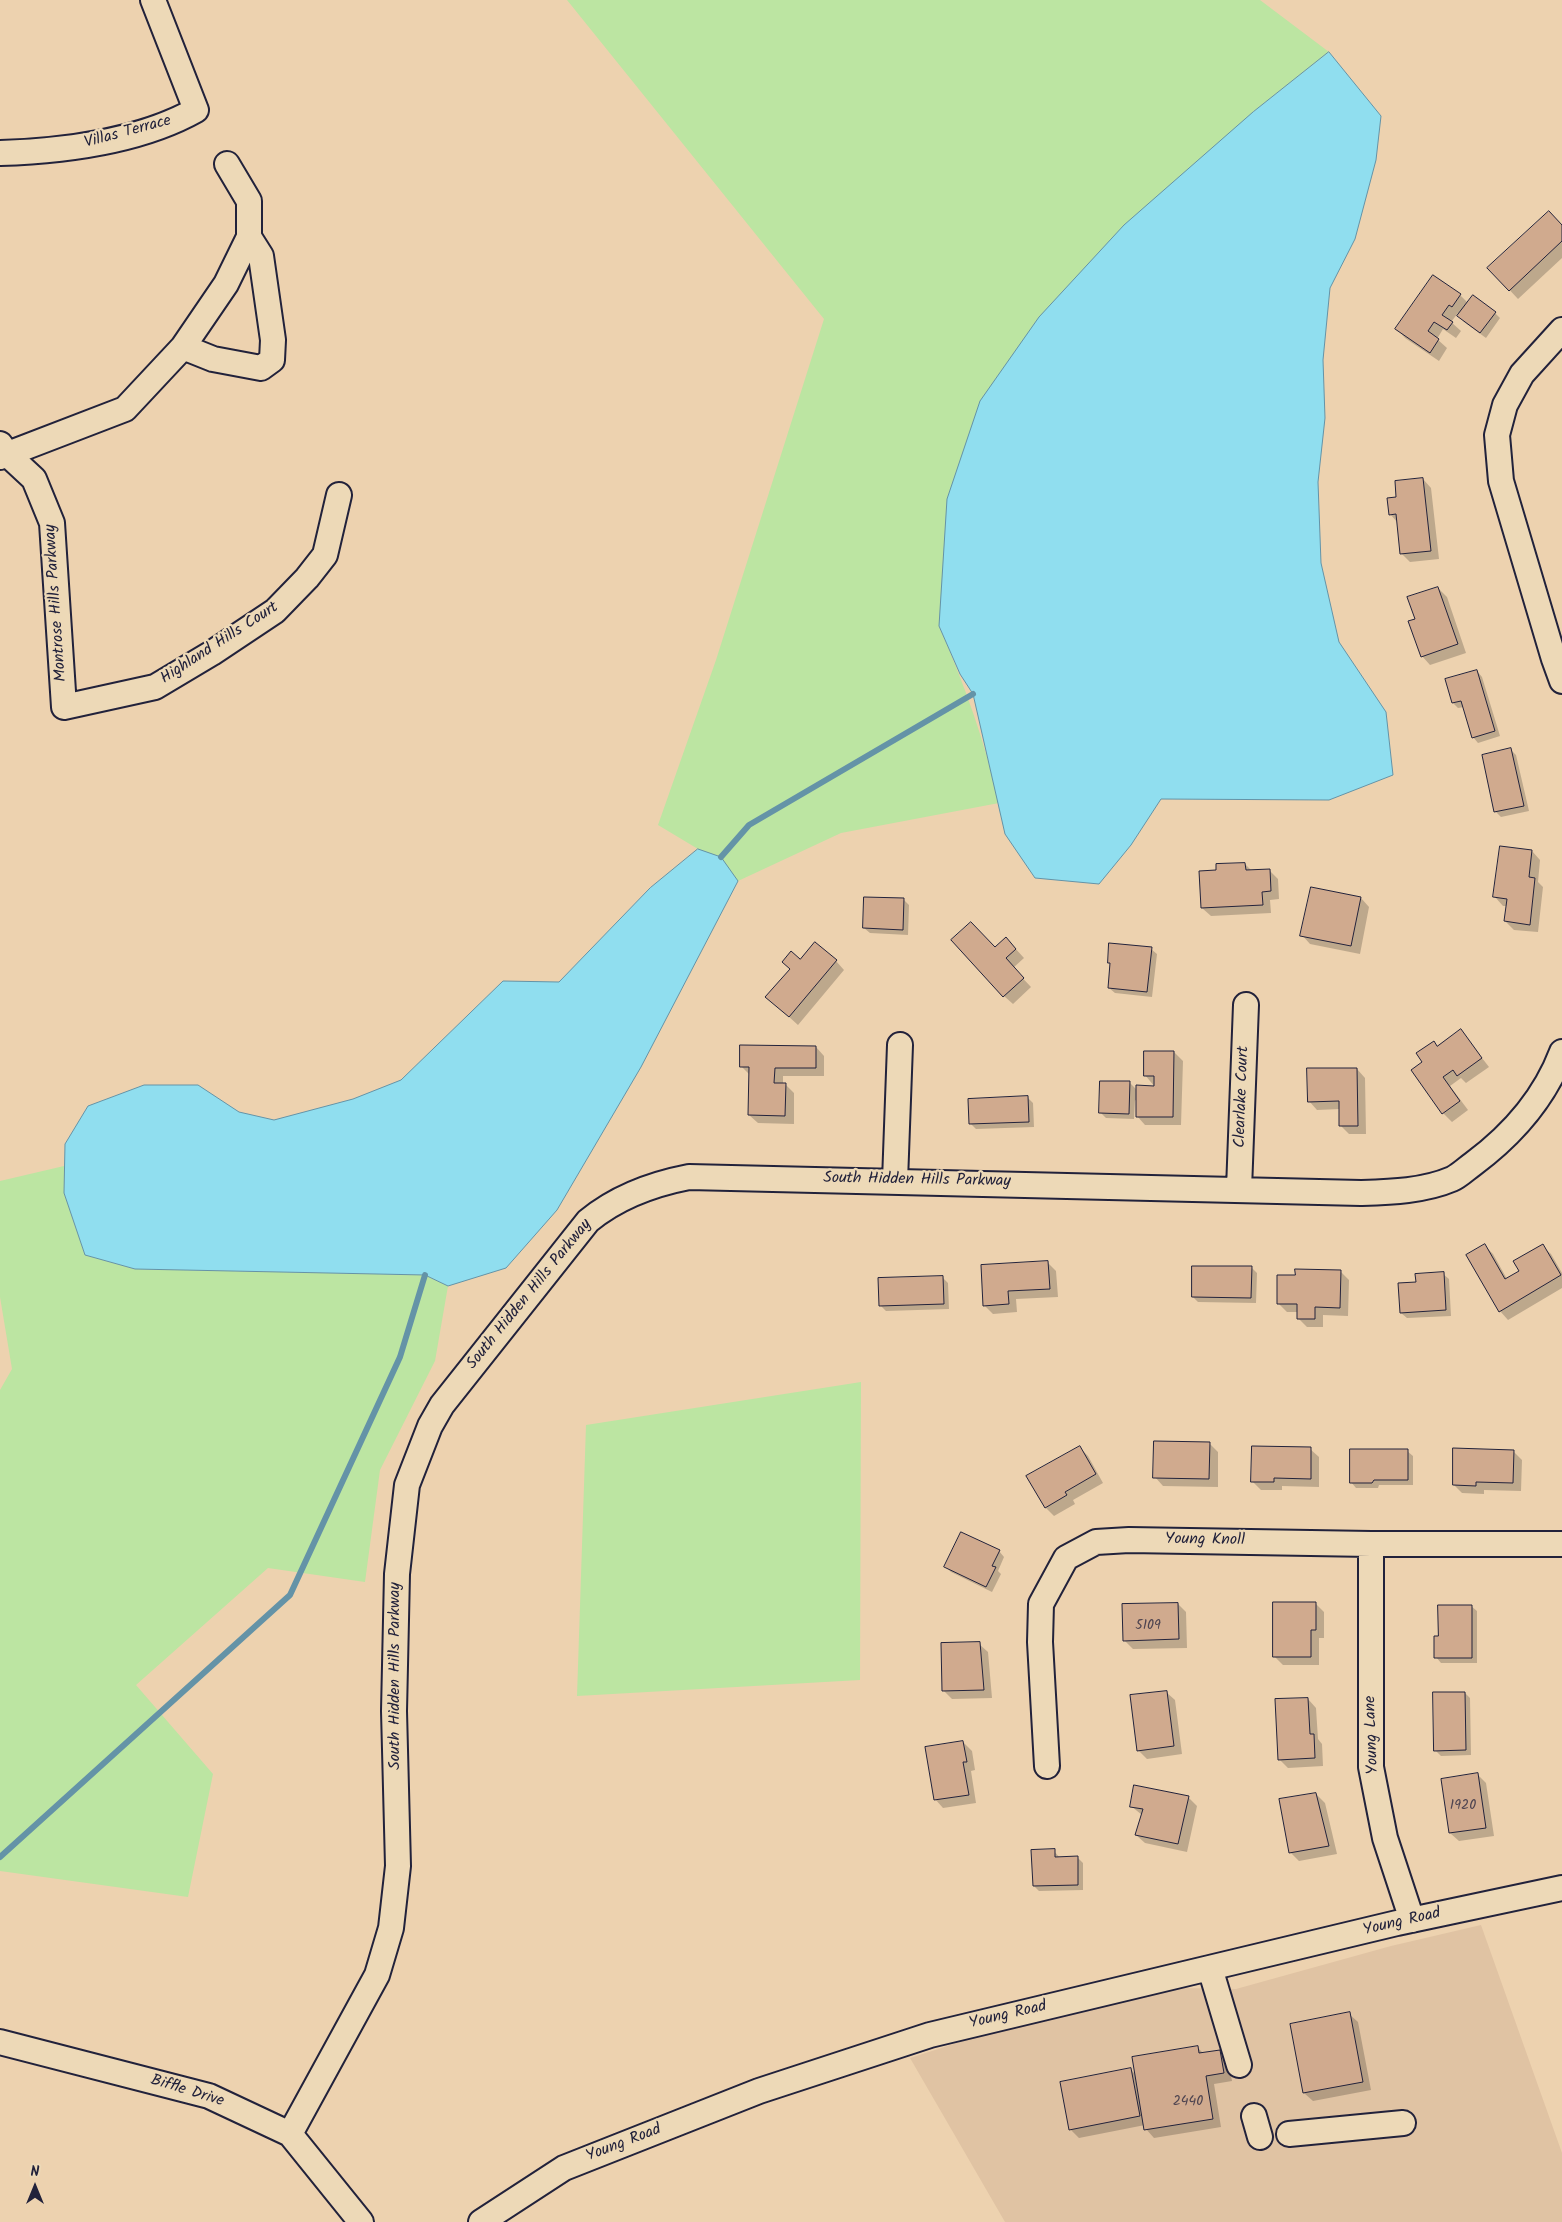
<!DOCTYPE html>
<style>
body{margin:0}
#map{position:relative;width:1562px;height:2222px;overflow:hidden;background:#edd2af;font-family:Kalam,sans-serif}
canvas{display:block}
.north{position:absolute;left:10px;top:2162px;width:50px;height:50px;-webkit-text-stroke:4px #edd9b7;paint-order:stroke;rotate:0deg;font-size:14px;font-weight:700;line-height:20px;text-align:center;color:#22223b}
.north::after{content:'';display:block;margin:auto;width:18px;height:22px;background:#22223b;clip-path:polygon(50% 0,100% 100%,50% 72%,0 100%)}
</style>
<div id="map">
<canvas width="1562" height="2222"></canvas>
<div class="north">N</div>
</div>
<script>
const g = document.querySelector('canvas').getContext('2d');
g.lineJoin = 'round';
function fill(path, color) { g.fillStyle = color; g.fill(path, 'evenodd'); }
function stroke(path, color, width, dash) { g.strokeStyle = color; g.lineWidth = width; g.lineCap = dash ? 'butt' : 'round'; g.setLineDash(dash || []); g.stroke(path); }
function label(font, color, halo, rows, align = 'center') {
  g.font = font + ' Kalam,sans-serif'; g.lineWidth = 4.5; g.setLineDash([]); g.textBaseline = 'middle'; g.strokeStyle = halo; g.fillStyle = color; for (const [text, x, y, turn = 0] of rows) {
    g.save(); g.translate(x, y); g.rotate((+turn || 0) * Math.PI / 180); g.textAlign = isNaN(turn) ? turn : align; if (halo) g.strokeText(text, 0, 0); g.fillText(text, 0, 0); g.restore();
  }
}
const built = new Path2D(`
 M 1481,1925 L 1562,2153 L 1562,2222 L 1005,2222 L 910,2058 L 1131,1987 L 1236,1989 L 1391,1946 Z`);
const green = new Path2D(`
 M 567,0 L 1260,0 L 1329,52 L 1253,112 L 939,626 C 964,683 985,742 999,803 L 841,833 L 738,881 L 698,849 L 658,825 L 716,660 L 824,319 Z
 M 64,1166 L 64,1193 L 85,1255 L 135,1269 L 425,1275 L 448,1286 L 435,1361 L 380,1470 L 365,1582 L 268,1568 L 136,1685 L 213,1774 L 188,1897 L 0,1871 L 0,1390 L 12,1369 L 0,1297 L 0,1181 Z
 M 861,1382 L 860,1680 L 577,1696 L 586,1425 Z`);
const water = new Path2D(`
 M 1329,52 L 1381,116 L 1376,160 L 1355,239 L 1330,288 L 1323,360 L 1325,418 L 1318,482 L 1321,563 L 1339,642 L 1386,712 L 1393,775 L 1329,800 L 1161,799 L 1131,845 L 1099,884 L 1035,878 L 1005,834 L 973,694 L 960,674 L 939,626 L 947,499 L 980,401 L 1039,317 L 1124,225 L 1253,112 Z
 M 698,849 L 721,857 L 738,881 L 641,1067 L 557,1210 L 506,1268 L 448,1286 L 425,1275 L 135,1269 L 85,1255 L 64,1193 L 65,1144 L 88,1106 L 144,1085 L 198,1085 L 239,1112 L 274,1120 L 353,1099 L 401,1080 L 503,981 L 559,982 L 650,888 Z`);
const shadow = new Path2D(`
 M 1562,226 L 1562,258 L 1518,299 L 1489,268 Z
 M 1460,295 L 1468,303 L 1495,313 L 1500,318 L 1486,338 L 1464,322 L 1458,313 L 1451,322 L 1461,331 L 1456,338 L 1443,329 L 1437,339 L 1447,348 L 1439,361 L 1405,338 L 1397,329 Z
 M 1423,479 L 1431,488 L 1439,559 L 1410,562 L 1401,553 L 1398,523 L 1390,514 L 1398,498 Z
 M 1438,588 L 1447,597 L 1466,653 L 1430,665 L 1422,656 Z
 M 1477,671 L 1482,677 L 1500,736 L 1478,743 L 1473,737 L 1464,707 L 1458,708 L 1453,703 Z
 M 1511,750 L 1516,755 L 1529,811 L 1501,817 L 1495,811 Z
 M 1532,851 L 1540,860 L 1538,882 L 1543,887 L 1538,932 L 1514,930 L 1505,921 L 1507,906 L 1503,906 L 1495,897 Z
 M 1245,864 L 1252,871 L 1269,870 L 1278,879 L 1279,899 L 1270,900 L 1271,913 L 1211,916 L 1202,908 L 1218,872 Z
 M 1361,898 L 1369,907 L 1360,954 L 1310,944 L 1302,935 Z
 M 904,900 L 909,905 L 908,935 L 870,933 L 864,928 Z
 M 1014,947 L 1024,958 L 1013,968 L 1031,987 L 1013,1004 L 1004,996 L 995,949 Z
 M 1151,949 L 1157,954 L 1152,997 L 1115,993 L 1109,988 L 1111,965 L 1109,962 Z
 M 800,961 L 836,961 L 844,970 L 798,1025 L 767,997 Z
 M 1461,1031 L 1489,1067 L 1466,1083 L 1461,1078 L 1450,1086 L 1468,1110 L 1452,1122 L 1443,1113 L 1434,1042 L 1438,1047 Z
 M 816,1047 L 824,1056 L 824,1076 L 783,1076 L 783,1084 L 785,1084 L 794,1093 L 794,1124 L 758,1123 L 749,1115 L 750,1075 L 741,1066 Z
 M 1174,1052 L 1183,1061 L 1181,1125 L 1145,1125 L 1137,1116 L 1137,1101 L 1135,1100 L 1134,1119 L 1106,1118 L 1101,1113 L 1130,1083 L 1137,1090 L 1155,1087 L 1145,1075 Z
 M 1357,1069 L 1365,1078 L 1366,1134 L 1349,1134 L 1341,1126 L 1340,1109 L 1317,1110 L 1309,1101 Z
 M 1028,1098 L 1033,1103 L 1034,1127 L 976,1129 L 970,1123 Z
 M 1485,1246 L 1493,1254 L 1507,1279 L 1520,1271 L 1542,1246 L 1551,1254 L 1562,1273 L 1562,1288 L 1508,1320 L 1500,1311 Z
 M 1048,1263 L 1056,1271 L 1058,1297 L 1016,1299 L 1017,1312 L 993,1314 L 984,1305 Z
 M 1251,1267 L 1257,1273 L 1256,1303 L 1198,1302 L 1193,1297 Z
 M 1340,1271 L 1349,1280 L 1348,1316 L 1323,1315 L 1323,1327 L 1307,1327 L 1298,1318 L 1298,1312 L 1287,1312 L 1278,1303 L 1296,1277 Z
 M 1443,1274 L 1449,1279 L 1451,1316 L 1407,1318 L 1401,1313 L 1417,1284 Z
 M 942,1277 L 948,1283 L 949,1309 L 886,1311 L 880,1305 Z
 M 1209,1443 L 1218,1452 L 1218,1487 L 1163,1486 L 1155,1477 Z
 M 1080,1448 L 1088,1456 L 1103,1483 L 1073,1500 L 1075,1504 L 1054,1516 L 1046,1508 Z
 M 1310,1449 L 1319,1457 L 1319,1487 L 1282,1486 L 1282,1490 L 1261,1490 L 1252,1481 Z
 M 1407,1451 L 1413,1456 L 1413,1485 L 1379,1485 L 1378,1488 L 1356,1488 L 1351,1482 Z
 M 1513,1451 L 1522,1460 L 1521,1491 L 1484,1490 L 1484,1494 L 1462,1493 L 1454,1485 Z
 M 999,1551 L 1004,1557 L 998,1571 L 1001,1574 L 992,1592 L 951,1572 L 946,1567 Z
 M 1315,1603 L 1324,1612 L 1324,1638 L 1319,1638 L 1319,1665 L 1283,1665 L 1274,1656 Z
 M 1178,1604 L 1186,1612 L 1187,1648 L 1133,1649 L 1124,1640 Z
 M 1471,1606 L 1477,1611 L 1477,1663 L 1441,1663 L 1436,1657 L 1439,1637 Z
 M 979,1644 L 988,1652 L 992,1698 L 952,1699 L 943,1690 Z
 M 1166,1692 L 1175,1700 L 1182,1754 L 1147,1759 L 1138,1750 Z
 M 1465,1693 L 1470,1698 L 1471,1755 L 1441,1756 L 1435,1750 Z
 M 1308,1699 L 1316,1708 L 1318,1739 L 1322,1744 L 1323,1766 L 1288,1768 L 1279,1759 Z
 M 963,1742 L 972,1751 L 975,1770 L 971,1771 L 976,1803 L 943,1808 L 935,1799 Z
 M 1478,1775 L 1486,1783 L 1494,1836 L 1459,1841 L 1450,1833 Z
 M 1316,1794 L 1325,1803 L 1337,1854 L 1299,1861 L 1290,1852 Z
 M 1188,1797 L 1197,1806 L 1187,1852 L 1145,1843 L 1136,1835 L 1142,1815 L 1131,1806 Z
 M 1054,1851 L 1060,1858 L 1077,1857 L 1083,1863 L 1083,1890 L 1039,1891 L 1034,1886 Z
 M 1349,2014 L 1358,2022 L 1371,2090 L 1313,2101 L 1304,2093 Z
 M 1198,2048 L 1204,2054 L 1220,2051 L 1228,2060 L 1232,2081 L 1214,2084 L 1221,2127 L 1154,2138 L 1146,2129 L 1145,2125 L 1079,2138 L 1070,2129 L 1130,2069 L 1137,2076 Z`);
const stream = new Path2D(`
 M 721,857 L 749,825 L 973,694
 M 0,1857 L 290,1595 L 400,1357 L 425,1275`);
const building = new Path2D(`
 M 1549,211 L 1562,225 L 1562,241 L 1509,291 L 1487,268 Z
 M 1433,275 L 1461,294 L 1452,307 L 1449,305 L 1442,315 L 1453,322 L 1447,330 L 1434,322 L 1428,331 L 1439,339 L 1430,353 L 1395,329 Z
 M 1473,295 L 1496,312 L 1480,333 L 1457,316 Z
 M 1423,478 L 1431,551 L 1400,554 L 1396,514 L 1389,515 L 1387,498 L 1396,497 L 1395,481 Z
 M 1438,587 L 1458,644 L 1421,657 L 1408,621 L 1415,619 L 1407,597 Z
 M 1477,670 L 1495,731 L 1472,738 L 1461,701 L 1452,703 L 1445,679 Z
 M 1511,748 L 1524,806 L 1494,812 L 1482,755 Z
 M 1500,846 L 1532,850 L 1529,877 L 1535,878 L 1530,925 L 1504,921 L 1507,899 L 1493,897 Z
 M 1245,863 L 1246,870 L 1270,869 L 1271,891 L 1262,892 L 1263,905 L 1201,908 L 1199,871 L 1216,870 L 1216,864 Z
 M 1311,887 L 1361,897 L 1351,946 L 1300,936 Z
 M 864,897 L 904,898 L 903,930 L 863,928 Z
 M 971,922 L 995,947 L 1006,937 L 1016,949 L 1006,958 L 1024,978 L 1003,997 L 951,940 Z
 M 815,942 L 837,960 L 789,1017 L 765,997 L 790,969 L 782,962 L 791,951 L 800,959 Z
 M 1109,943 L 1152,947 L 1147,992 L 1108,988 L 1110,963 L 1108,963 Z
 M 1461,1029 L 1482,1058 L 1457,1076 L 1453,1070 L 1443,1077 L 1460,1101 L 1442,1114 L 1411,1070 L 1422,1062 L 1416,1053 L 1434,1041 L 1437,1046 Z
 M 740,1045 L 816,1046 L 816,1068 L 775,1068 L 774,1083 L 786,1083 L 785,1116 L 748,1115 L 749,1067 L 740,1067 Z
 M 1144,1051 L 1174,1051 L 1173,1117 L 1136,1117 L 1136,1085 L 1154,1086 L 1154,1076 L 1144,1076 Z
 M 1307,1068 L 1357,1068 L 1358,1126 L 1339,1126 L 1339,1101 L 1308,1102 Z
 M 1100,1081 L 1130,1081 L 1129,1114 L 1099,1113 Z
 M 1028,1096 L 1029,1122 L 969,1124 L 968,1099 Z
 M 1485,1244 L 1505,1279 L 1519,1271 L 1513,1261 L 1543,1244 L 1561,1275 L 1499,1312 L 1466,1255 Z
 M 1048,1261 L 1050,1289 L 1008,1291 L 1009,1304 L 983,1306 L 981,1265 Z
 M 1192,1266 L 1252,1266 L 1251,1298 L 1192,1297 Z
 M 1295,1269 L 1341,1270 L 1340,1308 L 1315,1307 L 1315,1319 L 1297,1319 L 1297,1304 L 1277,1304 L 1277,1275 L 1295,1275 Z
 M 1444,1272 L 1446,1310 L 1400,1313 L 1398,1283 L 1416,1282 L 1415,1274 Z
 M 943,1276 L 944,1304 L 879,1306 L 878,1278 Z
 M 1154,1441 L 1210,1442 L 1209,1479 L 1153,1478 Z
 M 1080,1446 L 1096,1474 L 1065,1492 L 1067,1495 L 1045,1508 L 1026,1476 Z
 M 1252,1446 L 1311,1447 L 1311,1479 L 1274,1478 L 1274,1482 L 1251,1482 Z
 M 1453,1448 L 1514,1450 L 1513,1483 L 1476,1482 L 1476,1486 L 1453,1485 Z
 M 1350,1449 L 1408,1449 L 1408,1480 L 1374,1480 L 1372,1483 L 1350,1483 Z
 M 961,1532 L 1000,1550 L 992,1566 L 996,1567 L 986,1587 L 944,1567 Z
 M 1273,1602 L 1316,1602 L 1316,1630 L 1311,1630 L 1311,1657 L 1273,1657 Z
 M 1178,1603 L 1179,1639 L 1123,1641 L 1122,1604 Z
 M 1438,1605 L 1472,1605 L 1472,1658 L 1434,1658 L 1434,1636 L 1438,1636 Z
 M 980,1642 L 984,1690 L 942,1691 L 941,1643 Z
 M 1167,1691 L 1174,1746 L 1137,1751 L 1130,1695 Z
 M 1433,1692 L 1465,1692 L 1466,1750 L 1434,1751 Z
 M 1308,1698 L 1310,1734 L 1314,1734 L 1315,1758 L 1278,1760 L 1275,1699 Z
 M 963,1741 L 967,1762 L 963,1762 L 969,1795 L 934,1800 L 925,1747 Z
 M 1478,1773 L 1486,1828 L 1449,1833 L 1441,1779 Z
 M 1134,1785 L 1189,1796 L 1178,1844 L 1135,1835 L 1143,1809 L 1130,1807 Z
 M 1316,1793 L 1329,1846 L 1289,1853 L 1279,1799 Z
 M 1055,1849 L 1055,1857 L 1078,1856 L 1078,1885 L 1033,1886 L 1031,1850 Z
 M 1350,2012 L 1363,2082 L 1303,2093 L 1290,2024 Z
 M 1198,2046 L 1199,2053 L 1220,2050 L 1224,2073 L 1206,2076 L 1213,2119 L 1144,2130 L 1132,2057 Z
 M 1131,2068 L 1140,2116 L 1069,2130 L 1060,2082 Z`);
const minor = new Path2D(`
 M 0,153 C 63,151 141,141 196,110 L 153,0
 M 1562,330 L 1522,374 L 1505,405 L 1497,435 L 1501,481 L 1554,659 L 1562,681
 M 183,347 L 213,359 L 261,368 L 272,360 L 273,340 L 261,256 L 249,237
 M 0,444 L 7,454 L 34,479 L 52,523 L 64,707 L 155,687 L 212,653 L 275,611 L 307,578 L 325,555 L 339,495
 M 0,457 L 125,409 L 183,347 L 226,284 L 249,237 L 249,201 L 227,164
 M 895,1181 L 900,1045
 M 1239,1189 L 1246,1005
 M 1371,1544 L 1371,1767 L 1385,1838 L 1412,1920
 M 1047,1766 L 1040,1642 L 1041,1604 L 1066,1558 L 1096,1542 L 1129,1540 L 1371,1544 L 1562,1544
 M 1210,1968 L 1239,2065
 M 0,2042 L 209,2096 L 290,2134 L 361,2222
 M 1254,2116 L 1260,2137
 M 290,2134 L 377,1975 L 391,1928 L 398,1866 L 394,1711 L 397,1574 L 407,1485 L 430,1426 L 442,1405 L 588,1221 C 617,1197 653,1184 689,1177 L 1361,1193 C 1391,1192 1424,1191 1452,1179 C 1459,1176 1466,1169 1473,1164 C 1512,1135 1545,1097 1562,1052
 M 1289,2134 L 1403,2123
 M 481,2222 L 564,2168 L 759,2091 L 930,2035 L 1397,1923 L 1562,1888`);
const numberNames = [
 ["5109",1148,1627],
 ["1920",1463,1807],
 ["2440",1188,2103]
];
const streetNames = [
 ["Villas Terrace",128,133,-15],
 ["Montrose Hills Parkway",57,603,-94],
 ["Highland Hills Court",220,644,-33],
 ["Clearlake Court",1243,1097,-88],
 ["South Hidden Hills Parkway",917,1181,1],
 ["South Hidden Hills Parkway",530,1295,-51],
 ["Young Knoll",1205,1541,1],
 ["South Hidden Hills Parkway",396,1676,-90],
 ["Young Lane",1373,1735,-92],
 ["Young Road",1402,1923,-13],
 ["Young Road",1008,2016,-13],
 ["Biffle Drive",187,2092,17],
 ["Young Road",624,2144,-21]
];
fill(built, '#e0c3a3');
fill(green, '#bce5a2');
fill(water, '#90deef');
stroke(water, '#6493a7', 1);
fill(shadow, '#0003');
stroke(stream, '#6493a7', 6);
fill(building, '#d0aa8e');
stroke(building, '#22223b', 1);
stroke(minor, '#22223b', 28);
stroke(minor, '#edd9b7', 24);
label('14px', '#4e4450', null, numberNames);
label('16px', '#22223b', '#edd9b7', streetNames);
</script>
